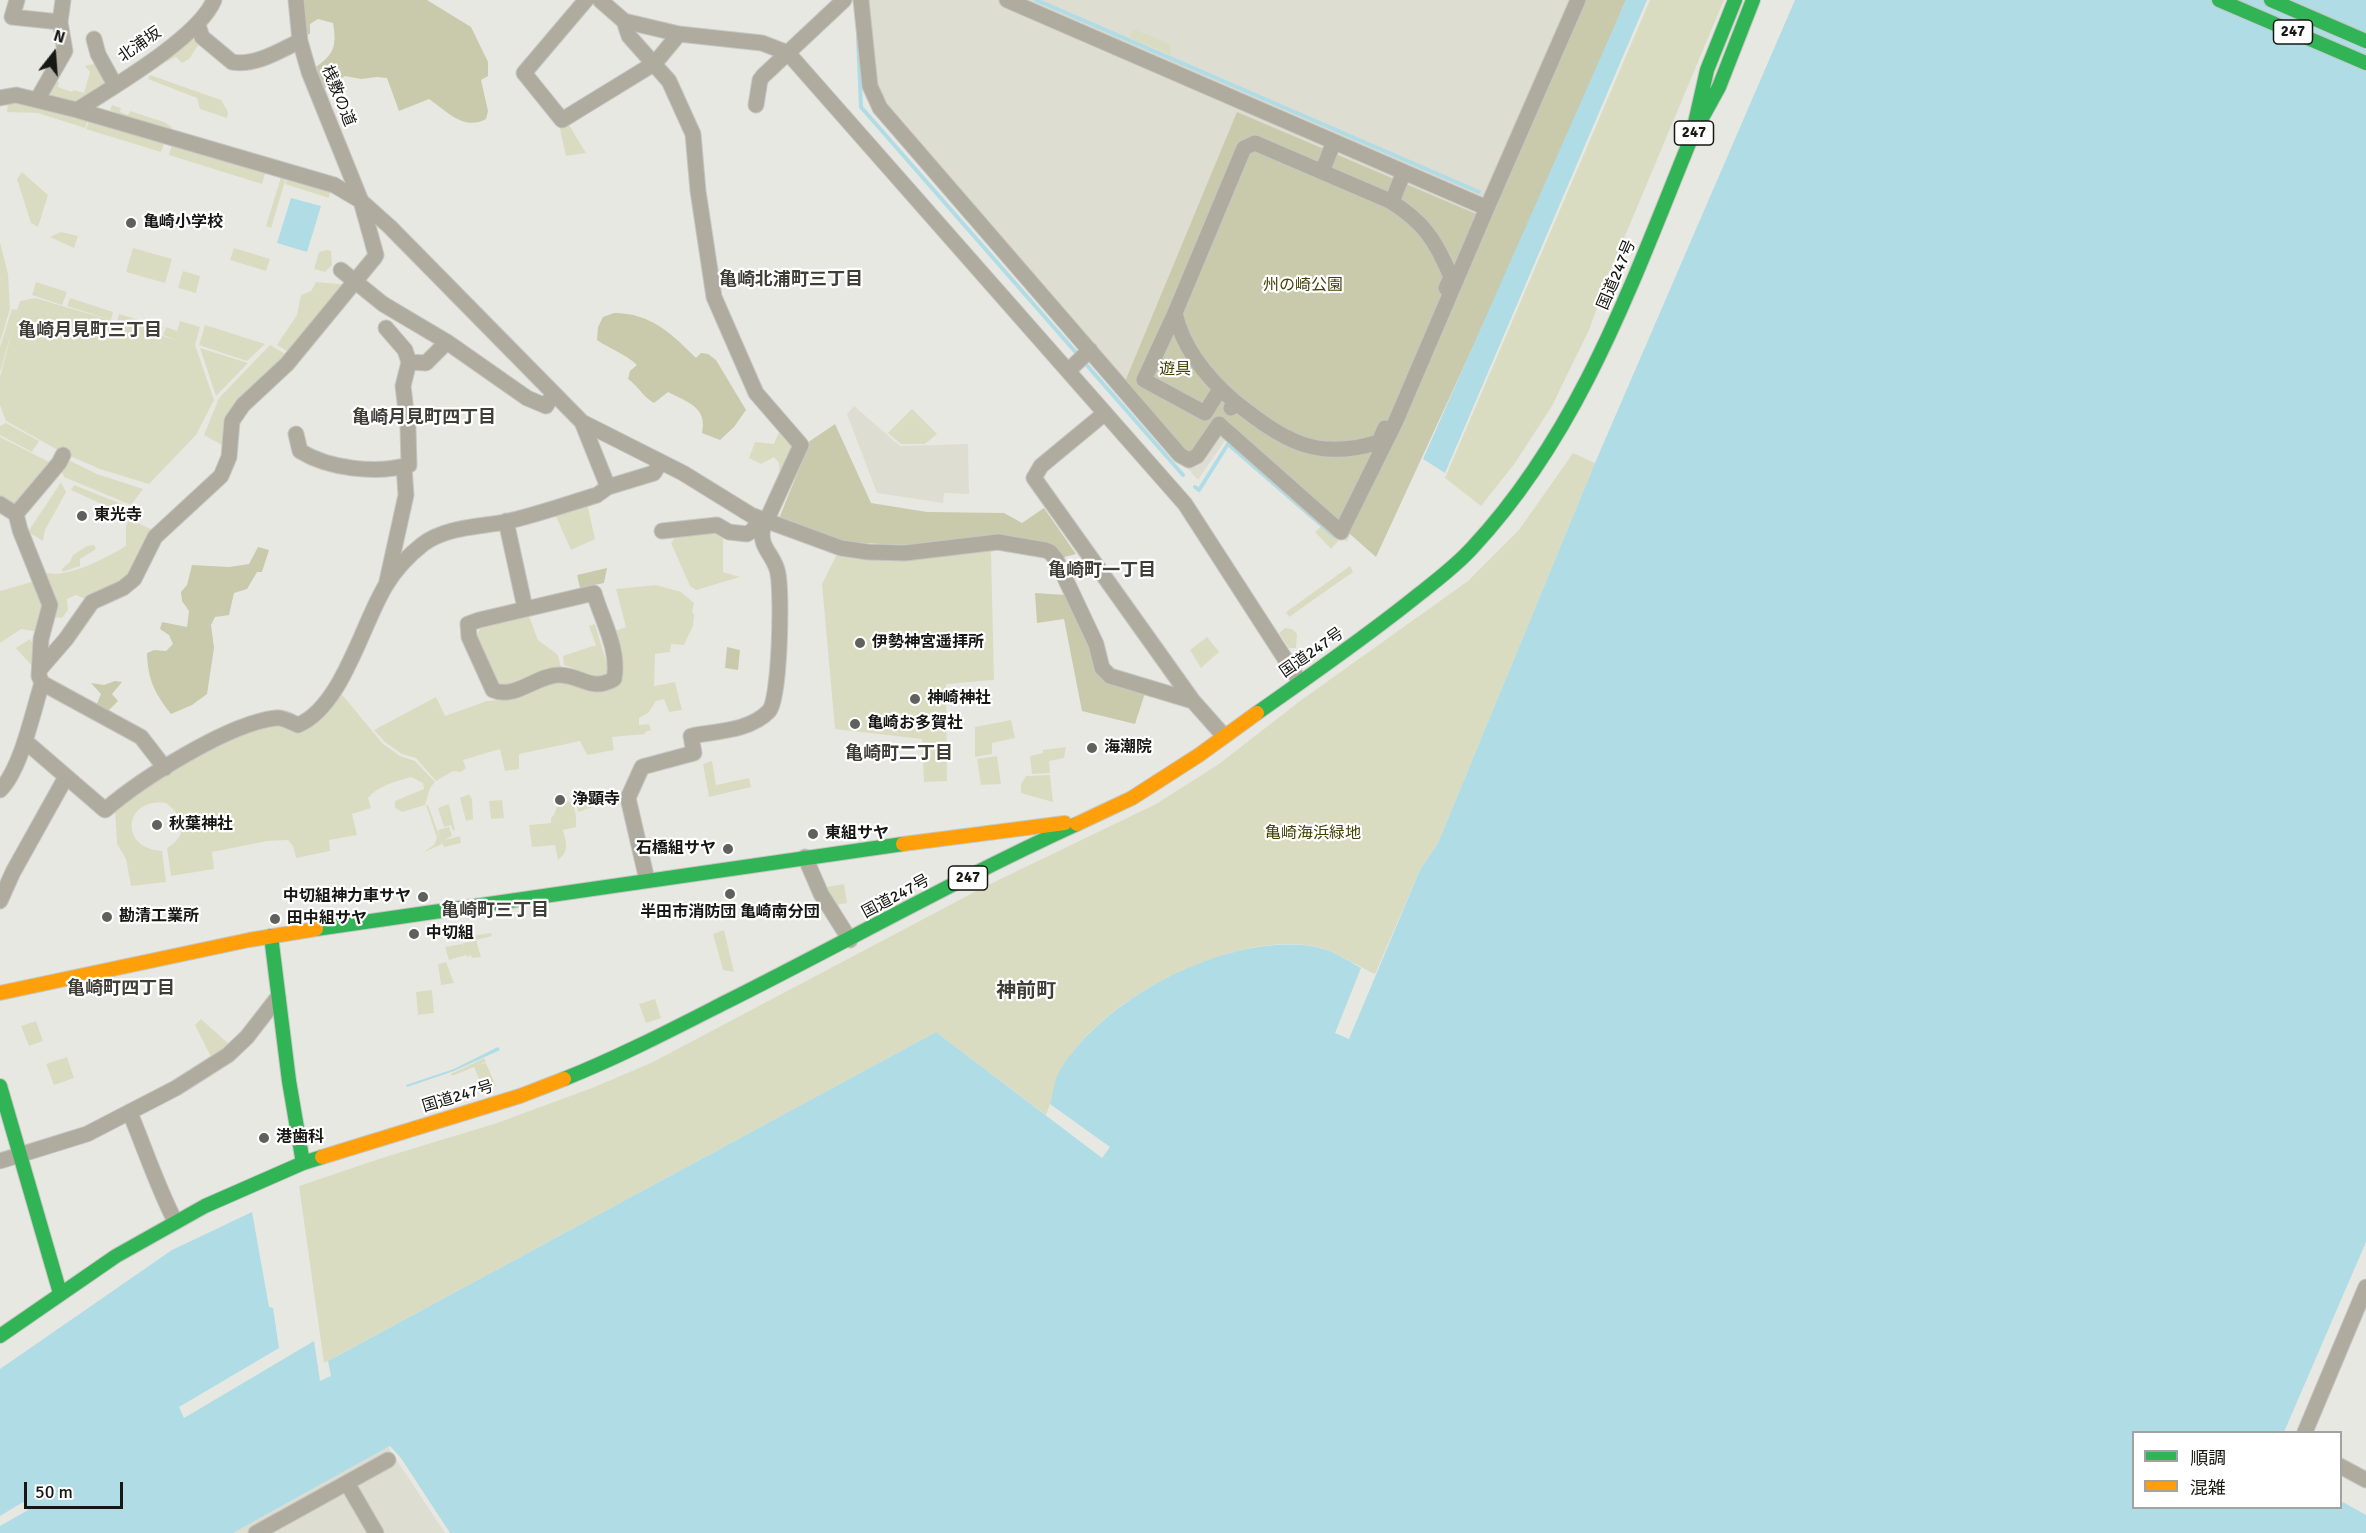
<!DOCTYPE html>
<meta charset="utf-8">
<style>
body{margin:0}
#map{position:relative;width:2366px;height:1533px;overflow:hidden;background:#e8e8e3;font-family:Signika,"Noto Sans JP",sans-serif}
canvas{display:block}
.legend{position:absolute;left:2132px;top:1431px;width:210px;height:78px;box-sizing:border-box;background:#fff;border:2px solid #a2a2a1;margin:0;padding:8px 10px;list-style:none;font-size:18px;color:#171713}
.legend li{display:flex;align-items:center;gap:12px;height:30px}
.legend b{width:30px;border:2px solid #a2a2a1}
.north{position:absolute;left:24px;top:24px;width:60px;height:60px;-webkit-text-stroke:4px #fff;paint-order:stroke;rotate:17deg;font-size:16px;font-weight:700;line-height:24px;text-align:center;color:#171713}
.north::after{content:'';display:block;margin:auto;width:21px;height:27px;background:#171713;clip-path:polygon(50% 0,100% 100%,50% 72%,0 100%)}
.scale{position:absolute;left:24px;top:1482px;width:99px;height:27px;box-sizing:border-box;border:3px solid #171713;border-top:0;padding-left:8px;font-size:18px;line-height:21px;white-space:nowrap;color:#171713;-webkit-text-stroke:4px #fff;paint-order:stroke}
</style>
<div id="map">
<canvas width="2366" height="1533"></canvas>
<ul class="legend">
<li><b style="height:8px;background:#30b455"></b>順調</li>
<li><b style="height:8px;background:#ff9f0a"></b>混雑</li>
</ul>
<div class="north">N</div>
<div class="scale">50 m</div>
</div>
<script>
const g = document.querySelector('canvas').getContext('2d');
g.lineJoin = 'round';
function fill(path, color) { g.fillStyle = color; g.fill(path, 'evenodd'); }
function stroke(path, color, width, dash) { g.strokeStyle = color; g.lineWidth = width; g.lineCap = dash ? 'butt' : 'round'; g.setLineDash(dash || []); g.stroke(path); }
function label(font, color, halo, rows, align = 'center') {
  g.font = font + ' Signika,"Noto Sans JP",sans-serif'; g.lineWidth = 4.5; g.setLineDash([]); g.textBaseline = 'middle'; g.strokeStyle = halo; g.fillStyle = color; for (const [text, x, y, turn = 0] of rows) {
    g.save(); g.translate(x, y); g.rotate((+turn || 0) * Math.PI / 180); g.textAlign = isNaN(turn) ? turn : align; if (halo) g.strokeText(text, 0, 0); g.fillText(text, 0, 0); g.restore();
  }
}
const built = new Path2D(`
 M 856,0 L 1576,0 L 1347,542 L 1228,436 L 1198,480 L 865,97 L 858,3 Z
 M 854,406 L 900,446 L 968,444 L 969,494 L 944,493 L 943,503 L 877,493 L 847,414 Z
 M 388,1447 L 445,1533 L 233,1533 Z`);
const green = new Path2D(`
 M 1650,0 L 1724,0 L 1612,267 L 1589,330 L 1552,406 L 1515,463 L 1481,506 L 1445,478 Z
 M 1133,29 L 1170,44 L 1171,55 L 1130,38 Z
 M 190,37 L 199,44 L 189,59 L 182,63 L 176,57 L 152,69 Z
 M 98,63 L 110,83 L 76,104 L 48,95 L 51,81 L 59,82 L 58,87 L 72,92 L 74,90 L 84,93 L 90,72 L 85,66 Z
 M 150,75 L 221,100 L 228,112 L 227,118 L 200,109 L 197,98 L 148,79 Z
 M 8,101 L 89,117 L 85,128 L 38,113 L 7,112 Z
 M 112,105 L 121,108 L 120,112 L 128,115 L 130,111 L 164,122 L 172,127 L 170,132 L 113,114 L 114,111 L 110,110 Z
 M 90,118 L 165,141 L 161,152 L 86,129 Z
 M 569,125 L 586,153 L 566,156 L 560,129 Z
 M 173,142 L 266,171 L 262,184 L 169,155 Z
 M 22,172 L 48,195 L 38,227 L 31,223 L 17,179 Z
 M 281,177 L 286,178 L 271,228 L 266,226 Z
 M 287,179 L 330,192 L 329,198 L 285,184 Z
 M 61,232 L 78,236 L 74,248 L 50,237 Z
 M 0,242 L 8,274 L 10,309 L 0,342 Z
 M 133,248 L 172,259 L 165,283 L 126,272 Z
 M 234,248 L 270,259 L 266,271 L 230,260 Z
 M 327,250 L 331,251 L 332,265 L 325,272 L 314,269 L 319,252 Z
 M 183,271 L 200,276 L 196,293 L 178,288 Z
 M 36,282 L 67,292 L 62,305 L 32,295 Z
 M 316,282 L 350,285 L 290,353 L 277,345 L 297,315 L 301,295 L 311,291 Z
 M 35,298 L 124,324 L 117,321 L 119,314 L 163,327 L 160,335 L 178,341 L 163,335 L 166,327 L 177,331 L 180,321 L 200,327 L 195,345 L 214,400 L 196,435 L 149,484 L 100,469 L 63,453 L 6,421 L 0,405 L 0,377 L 13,327 L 0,372 L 0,347 L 12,309 L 17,310 L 20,301 Z
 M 70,298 L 113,312 L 111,320 L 67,306 Z
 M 205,325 L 265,344 L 247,361 L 199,345 Z
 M 270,345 L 287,355 L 224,430 L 222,445 L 204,435 L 219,398 Z
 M 200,348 L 248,363 L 216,396 Z
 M 912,409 L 937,434 L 925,444 L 901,444 L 888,433 Z
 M 6,423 L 39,441 L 32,452 L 0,435 L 0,426 Z
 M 779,432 L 784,432 L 797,445 L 780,477 L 779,463 L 774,457 L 761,464 L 749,458 L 755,442 L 774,444 Z
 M 0,437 L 53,464 C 37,475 28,489 17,505 L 0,499 Z
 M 1573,453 L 1595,463 L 1438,843 L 1420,870 L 1375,974 C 1356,966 1339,952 1318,947 C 1242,929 1113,992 1070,1056 C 1058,1073 1054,1095 1046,1115 L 936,1032 L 324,1363 L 299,1186 L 382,1158 L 497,1123 L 592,1088 L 651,1063 L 984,887 L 1156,804 L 1219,764 L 1300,701 L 1468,581 L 1519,530 Z
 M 68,460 L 97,474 L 143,489 L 131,505 L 64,477 L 62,472 Z
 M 61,482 L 66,492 L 45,530 L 43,541 L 28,532 Z
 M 74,485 L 129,507 L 126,515 L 71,490 Z
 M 587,503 L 595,539 L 571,550 L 555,514 Z
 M 129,519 L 153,530 L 129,576 L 88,600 L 76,595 L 67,599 L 68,610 L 62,618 L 54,617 L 43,572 C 67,580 105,558 126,546 L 126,526 Z
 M 1325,523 L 1341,538 L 1331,549 L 1315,532 Z
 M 716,532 L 723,536 L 723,572 L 740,577 L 696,590 L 690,586 L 671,543 L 676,536 Z
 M 94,545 L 96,549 L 80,559 L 80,566 L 62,572 L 62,569 L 70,562 L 73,555 L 87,546 Z
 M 991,550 L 994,680 L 946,684 L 947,781 L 924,782 L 922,739 L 835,729 L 822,584 L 836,556 L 915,560 Z
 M 1350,566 L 1353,572 L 1289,617 L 1286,612 Z
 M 35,581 L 44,607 L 39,632 L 21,629 L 0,643 L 0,591 Z
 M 656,585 L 681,592 L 694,603 L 692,612 L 694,615 L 693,626 L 684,645 L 671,644 L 670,652 L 655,654 L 654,686 L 675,682 L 682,710 L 669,712 L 664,699 L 656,701 L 648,713 L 639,718 L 639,725 L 649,724 L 651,730 L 645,732 L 645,734 L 612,737 L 614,750 L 587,755 L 580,741 L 519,754 L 519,769 L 505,771 L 500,749 L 463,760 L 466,768 L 461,772 L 453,771 L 436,781 L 416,758 L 402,754 L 385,742 L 374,730 L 436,697 L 445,716 L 487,701 L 499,700 L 552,683 L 568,683 L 596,692 L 607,691 L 622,681 L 624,667 L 615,631 L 626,627 L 616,589 Z
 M 529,616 L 538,640 L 558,655 L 561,668 L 545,670 L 503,687 L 497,685 L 476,636 L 481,627 Z
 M 595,624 L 608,668 L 607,674 L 597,677 L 564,665 L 563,656 L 596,645 L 589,626 Z
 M 1285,628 L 1292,629 L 1297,634 L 1296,648 L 1289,648 L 1279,633 Z
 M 1207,637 L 1219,652 L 1201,668 L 1190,650 Z
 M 30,639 L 37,650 L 37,664 L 31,665 L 16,648 Z
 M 339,691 L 383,744 L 400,756 L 415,761 L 435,782 L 430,788 L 425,805 L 402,812 L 395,808 L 395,801 L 424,789 L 423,783 L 411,777 C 395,782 379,785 368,798 L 371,808 L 352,814 L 357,835 L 329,840 L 330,851 L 296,858 L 293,846 L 288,840 L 267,841 L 212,852 L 214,869 L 171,876 L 167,848 C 189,835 185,818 166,803 C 124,797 118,848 162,851 L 166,882 L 131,886 L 126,859 L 117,844 L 115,808 C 151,784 236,724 278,723 C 284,723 293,728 300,730 Z
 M 1011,720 L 1015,738 L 992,743 L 992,754 L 975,757 L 975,727 Z
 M 1066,747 L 1064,758 L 1049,761 L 1050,773 L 1032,774 L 1030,756 L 1043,753 L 1043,750 Z
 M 997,756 L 1001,784 L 981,785 L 977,759 Z
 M 712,761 L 716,785 L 749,778 L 751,787 L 709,797 L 703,764 Z
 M 1050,775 L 1053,802 L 1021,793 L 1021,784 L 1026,776 Z
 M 590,791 L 593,807 L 578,812 L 575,794 Z
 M 469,794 L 472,799 L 473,819 L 466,821 L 460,798 Z
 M 502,800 L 504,818 L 491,819 L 489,801 Z
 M 569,801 C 577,808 576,817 576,827 L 563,830 C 566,842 570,851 558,860 L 555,845 L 532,847 L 529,825 L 551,823 L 551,818 L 554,815 L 558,804 Z
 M 449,804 L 455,830 L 453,831 L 451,825 L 444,827 L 438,808 Z
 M 426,805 L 428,805 L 440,838 L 438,830 L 449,827 L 452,836 L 444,840 L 460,836 L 461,843 L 444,847 L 441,840 L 442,844 L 422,853 L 434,845 L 437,838 Z
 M 844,884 L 847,903 L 836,905 L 826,887 Z
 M 724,930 L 734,972 L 723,970 L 713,934 Z
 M 491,933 L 492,936 L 476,940 L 481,957 L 472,958 L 471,955 L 467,957 L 466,955 L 449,960 L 445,947 L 462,944 L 463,947 L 463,943 L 473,941 L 472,936 Z
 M 446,962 L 454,983 L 441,985 L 438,964 Z
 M 432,990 L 434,1013 L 418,1015 L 416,992 Z
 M 655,999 L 661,1018 L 646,1023 L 639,1004 Z
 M 201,1019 L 231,1046 L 212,1059 L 195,1025 Z
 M 36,1021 L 43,1041 L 29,1046 L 21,1026 Z
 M 67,1057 L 74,1078 L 54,1085 L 46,1064 Z
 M 484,1058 L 486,1062 L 478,1065 L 486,1063 L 496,1086 L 484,1090 L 474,1067 L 452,1076 L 451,1074 Z`);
const forest = new Path2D(`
 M 302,0 L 427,0 L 471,27 L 488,62 L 488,76 L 481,80 L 488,111 L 486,119 C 464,131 448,112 429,99 L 399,111 L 387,78 L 377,77 L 361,79 L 345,76 L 323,89 L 313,69 C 334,55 337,47 333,23 L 318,19 L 310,24 L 310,34 L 306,35 Z
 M 1583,0 L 1626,0 L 1524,236 L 1376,557 L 1225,424 L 1192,451 L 1184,451 L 1124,384 L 1237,112 L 1488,219 Z
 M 614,313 C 651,313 672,334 696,358 L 701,353 L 708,354 L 716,360 L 746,410 L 734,427 L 720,440 L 702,433 C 708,407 687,402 668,392 L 654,403 C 643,397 639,387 628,379 L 630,371 L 637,365 C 624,353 610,349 597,340 L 598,327 L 603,317 Z
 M 835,424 L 871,503 L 927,512 L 1004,513 L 1022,523 L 1044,508 L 1076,554 L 1061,558 C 1054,554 1046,547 1038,544 C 1028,540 1004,544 992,544 C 950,545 803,552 780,516 L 804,457 L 807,443 Z
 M 258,547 L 269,550 L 262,572 L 257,572 L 247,589 L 234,593 L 229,615 L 215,617 L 211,625 L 214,648 L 207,694 L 192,705 L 171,714 C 154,692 148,680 147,653 L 154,650 L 166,651 L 173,644 L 169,635 L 160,629 L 162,622 L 187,627 L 189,611 L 182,601 L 181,592 L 187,585 L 192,565 L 229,567 L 249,564 Z
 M 607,568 L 604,583 L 580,588 L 577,575 Z
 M 1035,593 L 1066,595 L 1102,678 L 1145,693 L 1135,724 L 1082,711 L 1064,619 L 1037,623 Z
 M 727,647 L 740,650 L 738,670 L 725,668 Z
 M 115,681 L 122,682 L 112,694 L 118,701 L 107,712 L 96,706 L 101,694 L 91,683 L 104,685 Z`);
const water = new Path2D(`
 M 1626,0 L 1647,0 L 1445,473 L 1423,459 Z
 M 1795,0 L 2366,0 L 2366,1242 L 2284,1432 L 2134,1432 L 2134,1508 L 2340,1508 L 2341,1501 L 2366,1515 L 2366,1533 L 450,1533 L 401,1458 L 390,1446 L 233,1533 L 0,1533 L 0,1526 L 28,1510 L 23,1502 L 0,1516 L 0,1369 L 172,1250 L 252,1212 L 269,1307 L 273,1308 L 279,1348 L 179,1407 L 184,1418 L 314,1341 L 320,1381 L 331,1376 L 328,1361 L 936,1032 L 1102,1158 L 1110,1147 L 1050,1104 C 1053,1095 1054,1082 1058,1074 C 1100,998 1231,931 1316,947 C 1333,950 1347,960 1361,968 L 1335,1033 L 1349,1039 L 1420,870 L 1438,843 L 1595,463 Z
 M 291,198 L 321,206 L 307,252 L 277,243 Z
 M 498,1047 L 500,1050 L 454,1071 L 407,1087 L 406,1085 L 454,1069 Z`);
const stream = new Path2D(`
 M 1036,0 L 1479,192
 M 858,38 L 861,107 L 1079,356
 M 1084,362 L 1183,475
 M 1195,487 L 1199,490 L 1228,444 L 1334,536`);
const street = new Path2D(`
 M 17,0 L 12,17 L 60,22
 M 586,0 L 524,73 L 562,120 L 655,63 L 679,34
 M 600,0 L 624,21 L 679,34 L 762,43 L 788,53 L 1185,504 L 1300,682
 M 861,0 L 870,86 L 880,108 L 1180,455 L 1189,460 L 1197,456 L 1219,424 L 1341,532 L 1395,423 L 1487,208
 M 1007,0 L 1487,208 L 1578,0
 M 624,21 L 629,36 L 669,81 L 693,134 L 698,191 L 714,297 L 756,393 L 801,445 L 763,528 C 758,548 776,556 778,574 C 782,594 780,699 769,711 C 750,731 717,731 691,736 L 694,753 L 642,767 L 628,798 L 647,880
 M 198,25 L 202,37 L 232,62 C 256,66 279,51 300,41
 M 94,39 L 98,54 L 115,85
 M 0,98 L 16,95 L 77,110 L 334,185 L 361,201 L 390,227 L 582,422 L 683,473 L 751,515 L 841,548 L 868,552 L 905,553 L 998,542 L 1045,550 L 1050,552 L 1056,559 L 1096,644 L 1102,668 L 1110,676 L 1193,701
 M 37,100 L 65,51 L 60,22 L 63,0
 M 756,105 L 760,80 L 763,76 L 844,0
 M 77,110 C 113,87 199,37 214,0
 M 1322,172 L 1331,149
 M 1392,202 L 1401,179
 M 341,270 L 383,304 L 447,342 L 527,398 L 546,406 L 553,394
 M 1175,313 L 1144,380 L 1205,413 L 1220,389
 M 386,328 L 405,350 L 409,362
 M 1069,370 L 1090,350
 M 1235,402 C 1283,440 1316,462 1379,442 L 1385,428
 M 1231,408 L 1235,402 C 1207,378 1183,349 1175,313 L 1244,148 L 1255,143 L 1390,201 C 1424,222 1436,241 1451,277 L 1446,288
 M 1105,413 L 1041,466 L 1034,478 L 1193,701 L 1224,736
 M 582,422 L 608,487
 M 296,434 L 300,451 C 329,469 376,474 409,465 L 408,428 L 403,386 L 409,362 L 426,363 L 447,342
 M 0,504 L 16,514 L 20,530 L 50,605 L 41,639 L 39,676 L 42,683 C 33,711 21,770 0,790
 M 16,514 L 59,463 L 63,455
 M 506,521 L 525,608
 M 662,531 L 717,525 L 729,532 L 747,534 L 753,530 L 759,519
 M 387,581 L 406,495 L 404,467
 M 594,593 C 602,620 620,651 614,679 C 591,692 583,676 560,675 C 538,674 515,700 493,690 L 469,637 L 468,624 L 479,620 Z
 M 40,669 L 66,639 L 92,602 L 123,588 L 134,579 L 155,537 L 221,476 L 229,457 L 232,421 L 243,405 L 287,364 L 375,257 L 376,255 L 361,201 L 309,72 L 300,41 L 296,0
 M 42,683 L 141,737 L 165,768
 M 25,741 L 105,810 C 141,779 229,723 276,718 C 283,717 291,722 298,725 C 342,707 362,624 386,585 C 395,570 409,555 423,544 C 446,527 478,527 505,522 C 536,515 567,504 597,495 L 608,487 L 654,473 L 660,463
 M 805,857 L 821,894 L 850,940
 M 0,901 L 13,872 L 66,777
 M 130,1113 C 145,1149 157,1186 175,1221
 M 0,1161 L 87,1134 L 176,1088 L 228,1055 L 247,1037 L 278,997
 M 2305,1432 L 2366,1287
 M 2340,1466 L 2366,1480
 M 347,1483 L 376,1533
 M 256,1533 L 388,1460`);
const fast = new Path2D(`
 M 1735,0 L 1707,70 L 1692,136 L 1719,87 L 1753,0
 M 2219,0 L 2366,63
 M 2271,0 L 2366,41
 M 1257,713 C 1311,675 1366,637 1418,595 C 1437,580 1457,565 1473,547 C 1581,431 1633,280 1692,136
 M 316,929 L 903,844
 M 271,936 L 289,1081 L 303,1163
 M 564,1079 C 619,1057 671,1030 724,1003 C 842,944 957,879 1077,824
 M 0,1086 L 60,1293
 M 0,1336 L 116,1256 L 205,1206 L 303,1163 L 322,1157`);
const slow = new Path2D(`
 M 1077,824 L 1132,798 L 1199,755 L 1257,713
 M 903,844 L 1065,823
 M 0,993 L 249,940 L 316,929
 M 322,1157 L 520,1096 L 564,1079`);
const markers = [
 [131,223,6,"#60605c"],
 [82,516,6,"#60605c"],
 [860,643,6,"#60605c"],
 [915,699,6,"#60605c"],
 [855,724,6,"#60605c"],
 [1092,748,6,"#60605c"],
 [560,800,6,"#60605c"],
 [157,825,6,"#60605c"],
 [813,834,6,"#60605c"],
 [728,849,6,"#60605c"],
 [730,894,6,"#60605c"],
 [423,897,6,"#60605c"],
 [107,917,6,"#60605c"],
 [275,919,6,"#60605c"],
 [414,934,6,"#60605c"],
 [264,1138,6,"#60605c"]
];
const shields = [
 [2293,32,39],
 [1694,133,39],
 [968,878,39]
];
const shieldNames = [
 ["247",2293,32],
 ["247",1694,133],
 ["247",968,878]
];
const streetNames = [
 ["北浦坂",140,45,-35],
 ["桟敷の道",338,96,68],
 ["国道247号",1617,275,-67],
 ["国道247号",1312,653,-35],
 ["国道247号",896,897,-28],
 ["国道247号",458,1097,-17]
];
const poiNames = [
 ["亀崎小学校",143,223],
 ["東光寺",94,516],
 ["伊勢神宮遥拝所",872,643],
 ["神崎神社",927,699],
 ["亀崎お多賀社",867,724],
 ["海潮院",1104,748],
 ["浄顕寺",572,800],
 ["秋葉神社",169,825],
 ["東組サヤ",825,834],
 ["石橋組サヤ",716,849,"right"],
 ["中切組神力車サヤ",411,897,"right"],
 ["半田市消防団 亀崎南分団",730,913,"center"],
 ["勘清工業所",119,917],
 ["田中組サヤ",287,919],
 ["中切組",426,934],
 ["港歯科",276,1138]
];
const parkNames = [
 ["州の崎公園",1303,286],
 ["遊具",1175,370],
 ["亀崎海浜緑地",1313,834]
];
const neighbourhoodNames = [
 ["亀崎北浦町三丁目",791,280],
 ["亀崎月見町三丁目",90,331],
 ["亀崎月見町四丁目",424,418],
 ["亀崎町一丁目",1102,571],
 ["亀崎町二丁目",899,754],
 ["亀崎町三丁目",495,911],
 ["亀崎町四丁目",121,989]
];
const quarterNames = [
 ["神前町",1026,992]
];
fill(built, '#deddd1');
fill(green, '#dadcc1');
fill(forest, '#c8caab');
fill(water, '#afdce5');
stroke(stream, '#afdce5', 4);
stroke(street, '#c6c6c3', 17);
stroke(fast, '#c6c6c3', 16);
stroke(slow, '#c6c6c3', 16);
stroke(street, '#afac9f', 15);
stroke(fast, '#30b455', 14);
stroke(slow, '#ff9f0a', 14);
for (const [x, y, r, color] of markers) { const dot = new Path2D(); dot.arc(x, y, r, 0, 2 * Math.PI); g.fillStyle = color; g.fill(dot); stroke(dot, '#fff', 2); }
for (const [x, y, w] of shields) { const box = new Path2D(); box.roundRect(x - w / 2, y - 12, w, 24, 4.5); g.fillStyle = '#fff'; g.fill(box); stroke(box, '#171713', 1.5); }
label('bold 15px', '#171713', null, shieldNames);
label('16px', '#171713', '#fff', streetNames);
label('bold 16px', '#171713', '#fff', poiNames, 'left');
label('16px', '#424405', '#fff', parkNames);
label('bold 18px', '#403f37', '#fff', neighbourhoodNames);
label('bold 20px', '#403f37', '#fff', quarterNames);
</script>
